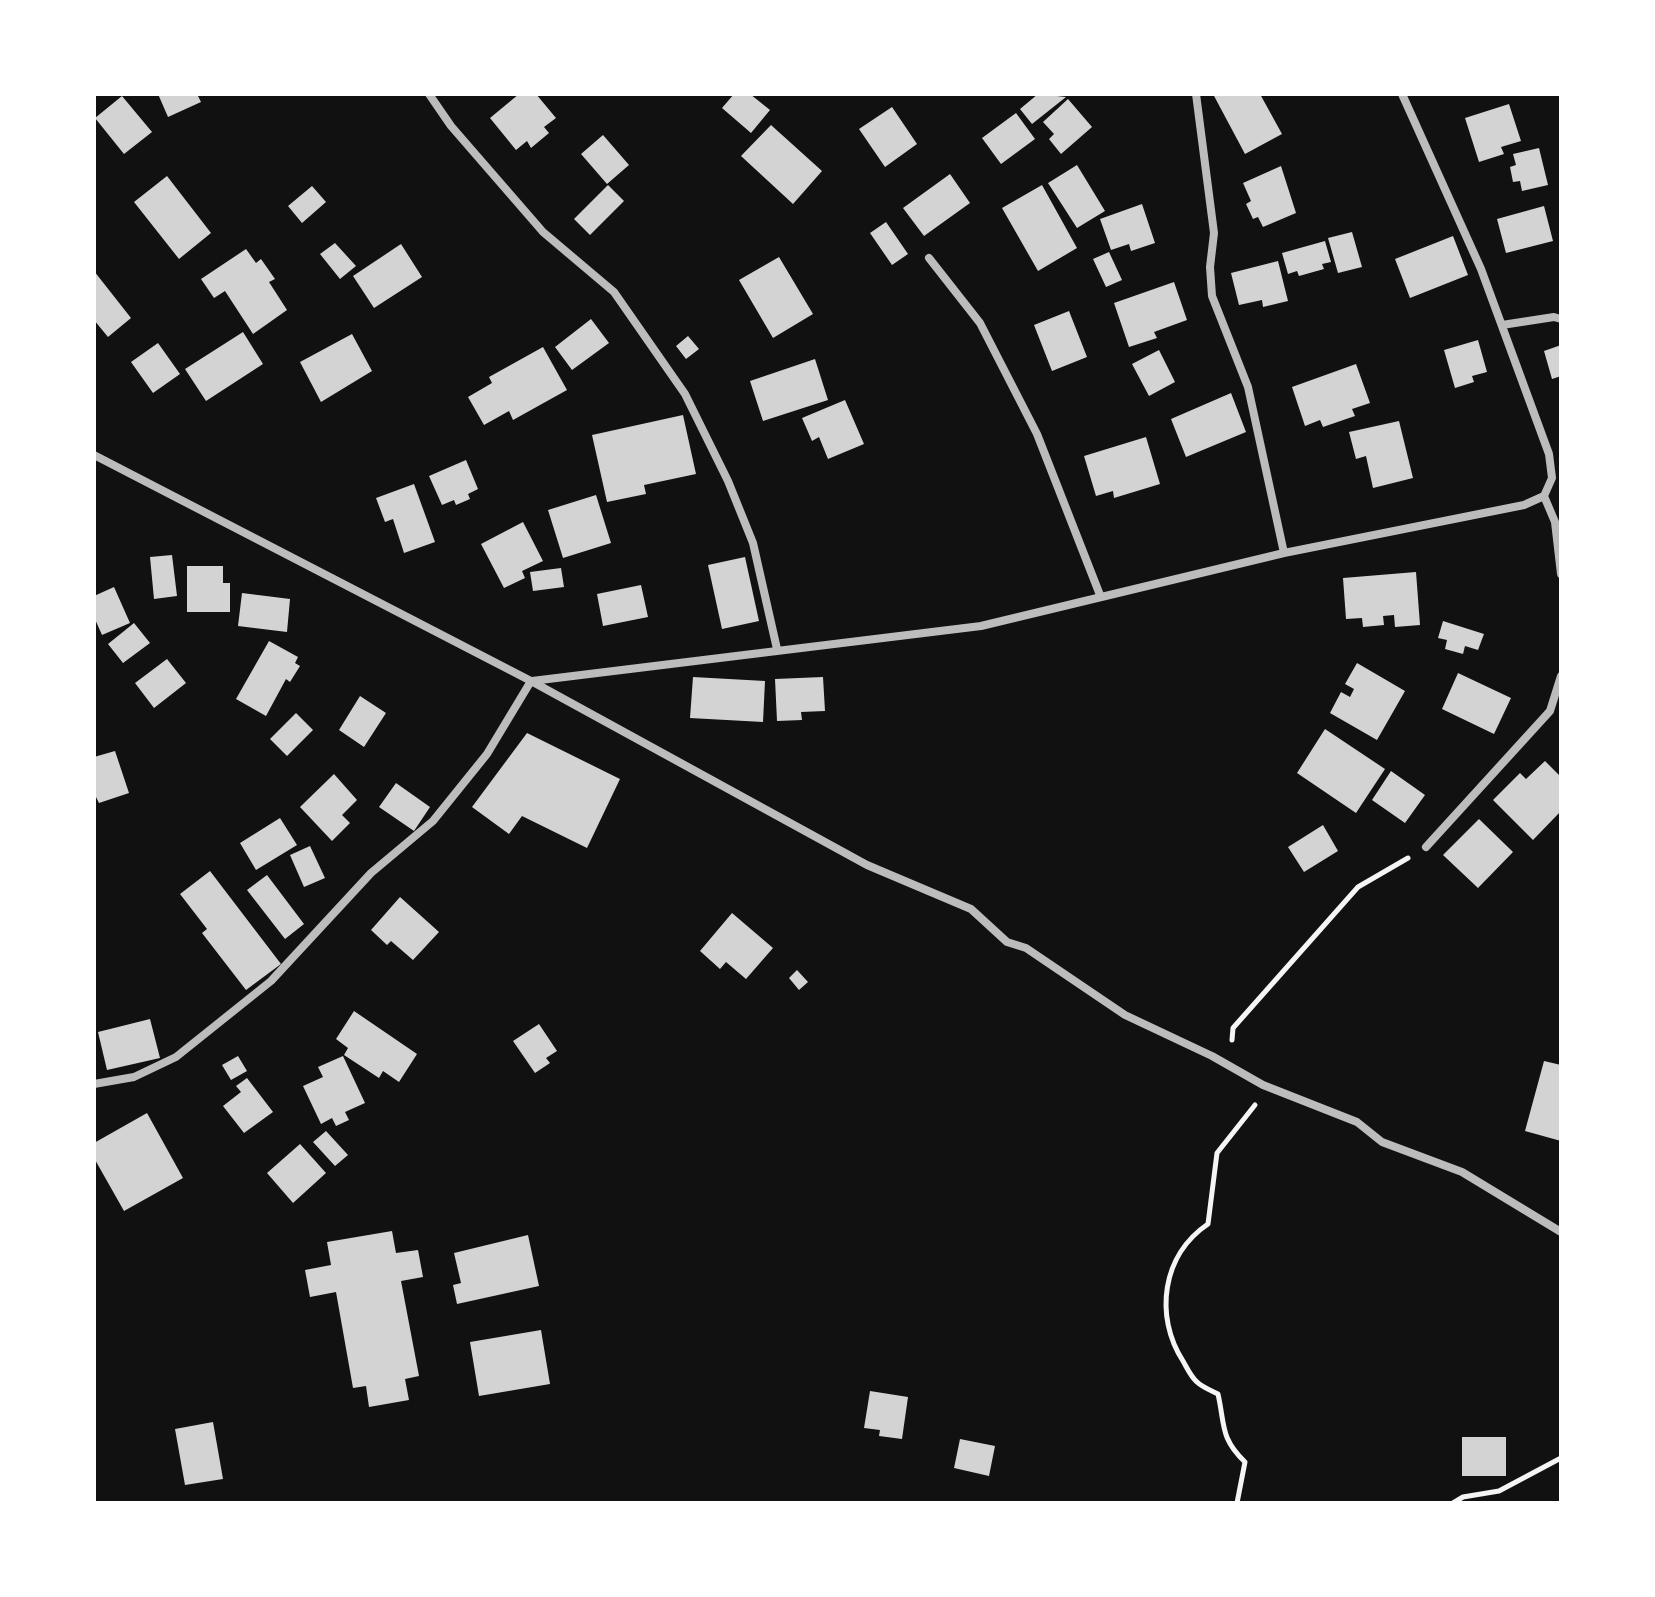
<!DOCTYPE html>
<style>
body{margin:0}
#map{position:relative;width:1655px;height:1597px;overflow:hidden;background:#111;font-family:"Libre Baskerville",serif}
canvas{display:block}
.frame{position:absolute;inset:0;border:96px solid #fff;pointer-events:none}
</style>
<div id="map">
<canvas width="1655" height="1597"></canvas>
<div class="frame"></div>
</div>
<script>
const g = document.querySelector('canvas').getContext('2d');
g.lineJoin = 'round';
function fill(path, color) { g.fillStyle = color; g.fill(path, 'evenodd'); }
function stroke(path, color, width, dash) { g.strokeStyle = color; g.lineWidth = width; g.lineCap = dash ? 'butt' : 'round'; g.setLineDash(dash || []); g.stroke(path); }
const building = new Path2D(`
 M 158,94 L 197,94 L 201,102 L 168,117 Z
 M 519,94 L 536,94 L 556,118 L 544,127 L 549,133 L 531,148 L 527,141 L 516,150 L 490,118 Z
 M 734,94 L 750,94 L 770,110 L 751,133 L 722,108 Z
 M 1038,94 L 1066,97 L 1032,124 L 1020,109 Z
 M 1213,94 L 1260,94 L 1282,134 L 1245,154 Z
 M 122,96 L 152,132 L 124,154 L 95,118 Z
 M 1068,99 L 1092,127 L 1061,154 L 1049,139 L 1054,134 L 1043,122 Z
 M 1509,104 L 1521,141 L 1501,147 L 1504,154 L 1479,162 L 1465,118 Z
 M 892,107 L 917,144 L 885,167 L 859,129 Z
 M 1016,113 L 1035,139 L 1001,164 L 982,138 Z
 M 771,125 L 822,171 L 793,204 L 741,156 Z
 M 603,135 L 629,165 L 607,184 L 581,154 Z
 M 1539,148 L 1548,185 L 1522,191 L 1520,181 L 1513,182 L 1510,167 L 1516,165 L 1513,154 Z
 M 1077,165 L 1105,211 L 1077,228 L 1048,183 Z
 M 1281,166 L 1296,213 L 1263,227 L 1258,217 L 1253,219 L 1246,204 L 1251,201 L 1243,183 Z
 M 950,174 L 970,203 L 924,236 L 903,208 Z
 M 167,176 L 211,233 L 179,259 L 134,202 Z
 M 608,185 L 624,201 L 590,235 L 574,219 Z
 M 1042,185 L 1077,248 L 1038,271 L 1002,208 Z
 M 312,186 L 326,202 L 302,223 L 288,206 Z
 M 1142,204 L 1155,243 L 1131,251 L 1129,244 L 1111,250 L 1100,219 Z
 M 1544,206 L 1553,241 L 1506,253 L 1497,219 Z
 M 886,222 L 908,254 L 892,265 L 870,233 Z
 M 1352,232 L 1362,267 L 1338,273 L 1328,238 Z
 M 1453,236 L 1468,275 L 1410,298 L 1395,259 Z
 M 1325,241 L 1331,262 L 1322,264 L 1324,269 L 1299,276 L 1297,271 L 1288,274 L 1282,253 Z
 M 335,243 L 356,266 L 340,279 L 320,254 Z
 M 401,244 L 422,277 L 374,308 L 353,276 Z
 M 246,249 L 256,263 L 261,259 L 275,279 L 269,282 L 287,310 L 253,334 L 225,291 L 214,298 L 201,279 Z
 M 1109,252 L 1122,280 L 1106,287 L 1093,259 Z
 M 779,257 L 813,314 L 773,338 L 739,280 Z
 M 1278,261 L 1288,301 L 1263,307 L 1262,300 L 1239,305 L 1231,273 Z
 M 94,271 L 131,318 L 108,337 L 94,320 Z
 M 1174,282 L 1187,320 L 1154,332 L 1157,338 L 1129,347 L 1114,303 Z
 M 1069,311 L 1087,357 L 1052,371 L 1034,325 Z
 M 591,319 L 609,343 L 572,370 L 555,347 Z
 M 243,332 L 263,364 L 206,401 L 185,369 Z
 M 352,334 L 372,371 L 321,402 L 300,362 Z
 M 688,336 L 699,349 L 686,359 L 676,346 Z
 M 1478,340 L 1487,372 L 1472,376 L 1474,382 L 1455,388 L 1444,350 Z
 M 158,343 L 180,374 L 153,393 L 131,362 Z
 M 1561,345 L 1561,376 L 1552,379 L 1544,351 Z
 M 543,347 L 567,390 L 513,420 L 509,411 L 484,425 L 468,397 L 492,383 L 489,377 Z
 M 1159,350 L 1175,382 L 1149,396 L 1132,364 Z
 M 815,359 L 828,400 L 763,421 L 750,381 Z
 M 1356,364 L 1370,403 L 1352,409 L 1355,416 L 1323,427 L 1320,420 L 1305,426 L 1292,387 Z
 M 1231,393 L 1246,432 L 1186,457 L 1171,419 Z
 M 845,400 L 864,444 L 828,459 L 819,437 L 812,441 L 802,418 Z
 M 683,415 L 696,474 L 644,485 L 646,494 L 607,502 L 592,435 Z
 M 1399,421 L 1413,478 L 1373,488 L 1366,456 L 1356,459 L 1349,432 Z
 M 1146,437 L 1160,484 L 1114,498 L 1113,491 L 1096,496 L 1084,456 Z
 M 466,460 L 478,489 L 468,494 L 470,499 L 456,505 L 454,500 L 442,505 L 429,476 Z
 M 414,484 L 435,542 L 404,553 L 393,519 L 385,522 L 376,498 Z
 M 596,495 L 611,543 L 563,558 L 548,510 Z
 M 523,522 L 543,561 L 522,571 L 525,578 L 504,588 L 481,544 Z
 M 172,555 L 177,596 L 154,599 L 150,557 Z
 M 745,557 L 759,621 L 722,629 L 708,565 Z
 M 187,566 L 223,566 L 223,583 L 230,583 L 230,612 L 187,612 Z
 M 561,568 L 564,587 L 533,591 L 530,572 Z
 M 1416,572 L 1420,625 L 1395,627 L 1394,615 L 1383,616 L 1384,625 L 1363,627 L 1362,618 L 1346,619 L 1343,578 Z
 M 641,585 L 648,617 L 603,626 L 597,594 Z
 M 114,587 L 130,623 L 102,635 L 94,617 L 94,596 Z
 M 242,593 L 290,599 L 287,632 L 238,626 Z
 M 1443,621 L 1484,634 L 1478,650 L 1465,646 L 1463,654 L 1445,649 L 1447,640 L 1438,638 Z
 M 134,623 L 150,643 L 123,663 L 108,644 Z
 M 269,641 L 298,657 L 295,663 L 300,666 L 290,682 L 286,679 L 266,716 L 236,699 Z
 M 167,659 L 186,683 L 154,708 L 135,683 Z
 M 1357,663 L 1405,691 L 1377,740 L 1330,713 L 1341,692 L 1350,697 L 1354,689 L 1345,684 Z
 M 1458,673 L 1511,698 L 1494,734 L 1442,709 Z
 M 693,677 L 765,681 L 763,722 L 690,718 Z
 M 823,677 L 825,711 L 801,712 L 802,720 L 777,721 L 775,679 Z
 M 360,696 L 386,713 L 364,747 L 339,730 Z
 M 296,713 L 313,730 L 287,756 L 270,739 Z
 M 1325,729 L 1385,769 L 1356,813 L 1297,773 Z
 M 527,733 L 620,779 L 587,848 L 522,816 L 509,834 L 472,807 Z
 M 115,751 L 129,793 L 99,803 L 94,793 L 94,757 Z
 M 1545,761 L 1561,777 L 1561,811 L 1533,840 L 1493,800 L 1520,773 L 1526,779 Z
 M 1391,771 L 1425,795 L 1405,823 L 1372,800 Z
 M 334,774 L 357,800 L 342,815 L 350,823 L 332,841 L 300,807 Z
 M 396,783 L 430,807 L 414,831 L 379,807 Z
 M 280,818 L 297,845 L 256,870 L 240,843 Z
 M 1479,819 L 1513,852 L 1478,888 L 1443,855 Z
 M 1323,825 L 1338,851 L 1304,872 L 1288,847 Z
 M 310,846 L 325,878 L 304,887 L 290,855 Z
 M 210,871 L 281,964 L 246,990 L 202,933 L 207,929 L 180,894 Z
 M 267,875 L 304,924 L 285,939 L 247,890 Z
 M 400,897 L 439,932 L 413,960 L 391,941 L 387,945 L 371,930 Z
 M 732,913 L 773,948 L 746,979 L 726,962 L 720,969 L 700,951 Z
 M 797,970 L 808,982 L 799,990 L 789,978 Z
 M 354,1011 L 417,1054 L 399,1082 L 383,1071 L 379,1078 L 344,1055 L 348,1048 L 336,1039 Z
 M 150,1019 L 160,1058 L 107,1070 L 98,1032 Z
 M 539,1024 L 557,1051 L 546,1058 L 550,1063 L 535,1073 L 513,1041 Z
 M 238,1056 L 247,1071 L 231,1080 L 222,1065 Z
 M 343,1056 L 365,1103 L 345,1112 L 349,1120 L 336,1126 L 332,1118 L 321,1124 L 303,1086 L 323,1077 L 318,1067 Z
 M 1544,1061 L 1561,1065 L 1561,1141 L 1525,1131 Z
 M 247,1078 L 273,1112 L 244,1133 L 223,1106 L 241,1092 L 236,1086 Z
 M 147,1113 L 183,1178 L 124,1211 L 94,1158 L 94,1143 Z
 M 326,1131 L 348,1155 L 335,1166 L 313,1142 Z
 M 300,1144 L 326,1173 L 293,1203 L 267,1173 Z
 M 392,1231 L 396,1253 L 418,1250 L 423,1277 L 401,1281 L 419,1376 L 405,1379 L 409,1400 L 369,1407 L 366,1386 L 353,1388 L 336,1292 L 310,1297 L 305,1270 L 331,1265 L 327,1242 Z
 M 528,1235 L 539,1286 L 457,1304 L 453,1285 L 461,1283 L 454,1253 Z
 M 541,1330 L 550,1384 L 479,1396 L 470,1342 Z
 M 870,1391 L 908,1397 L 902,1439 L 879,1436 L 880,1430 L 864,1428 Z
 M 213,1422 L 223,1479 L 185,1485 L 175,1429 Z
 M 1462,1437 L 1506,1437 L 1506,1476 L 1462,1476 Z
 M 960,1439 L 995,1446 L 989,1476 L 954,1468 Z`);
const path = new Path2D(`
 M 1232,1040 L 1233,1028 L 1358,887 L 1408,858
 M 1237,1503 L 1245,1462 C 1220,1438 1225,1425 1218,1394 C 1212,1391 1202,1387 1197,1382 C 1191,1377 1187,1368 1183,1361 C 1154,1316 1162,1255 1208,1224 L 1217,1153 L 1255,1105
 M 1453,1503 L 1463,1497 L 1499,1491 L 1561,1458`);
const minor = new Path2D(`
 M 429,94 L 451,126 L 543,232 L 614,292 L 685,394 L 728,481 L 753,543 L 777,649
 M 1196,94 L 1214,233 L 1210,267 L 1212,296 L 1248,387 L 1284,553
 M 929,258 L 980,323 L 1037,434 L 1100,595
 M 1502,325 L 1554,317 L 1561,319
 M 94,455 L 531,681 L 867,865 L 971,909 L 1007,942 L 1026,948 L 1125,1015 L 1212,1056 L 1263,1085 L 1357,1122 L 1382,1142 L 1462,1172 L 1561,1232
 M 1544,496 L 1555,522 L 1561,574
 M 532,681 L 981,626 L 1284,553 L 1524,505 L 1544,496 L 1552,478 L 1549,454 L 1481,269 L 1402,94
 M 1426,847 L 1550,711 L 1561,676
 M 94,1084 L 134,1077 L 176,1057 L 271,981 L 371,873 L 433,821 L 487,754 L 531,681`);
fill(building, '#d3d3d3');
stroke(path, '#f5f5f5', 5);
stroke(minor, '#bcbcbc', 8);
</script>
